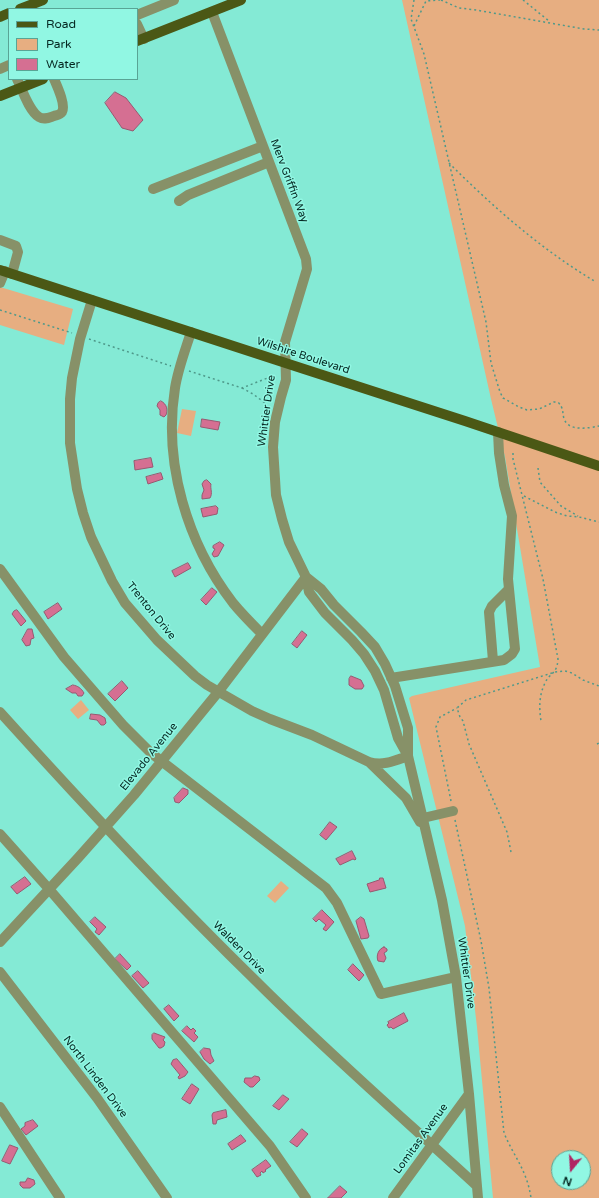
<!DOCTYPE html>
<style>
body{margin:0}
#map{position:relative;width:599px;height:1198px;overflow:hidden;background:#84ead5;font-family:"Varela Round",sans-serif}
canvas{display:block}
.legend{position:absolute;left:8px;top:8px;width:130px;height:72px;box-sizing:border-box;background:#91f7e3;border:1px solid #59a495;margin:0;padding:5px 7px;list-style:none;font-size:12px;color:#052721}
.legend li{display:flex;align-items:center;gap:8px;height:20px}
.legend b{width:20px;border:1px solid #59a495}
.north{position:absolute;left:551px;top:1150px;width:40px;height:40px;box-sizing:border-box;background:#91f7e3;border:1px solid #59a495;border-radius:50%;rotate:198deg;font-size:11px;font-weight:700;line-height:16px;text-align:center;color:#052721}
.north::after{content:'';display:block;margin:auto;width:14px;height:18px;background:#b02563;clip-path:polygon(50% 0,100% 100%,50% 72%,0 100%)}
</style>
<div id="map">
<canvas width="599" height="1198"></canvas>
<ul class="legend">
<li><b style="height:5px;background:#4b5815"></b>Road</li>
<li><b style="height:11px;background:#e7ae81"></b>Park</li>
<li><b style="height:11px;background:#d56f92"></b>Water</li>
</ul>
<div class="north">N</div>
</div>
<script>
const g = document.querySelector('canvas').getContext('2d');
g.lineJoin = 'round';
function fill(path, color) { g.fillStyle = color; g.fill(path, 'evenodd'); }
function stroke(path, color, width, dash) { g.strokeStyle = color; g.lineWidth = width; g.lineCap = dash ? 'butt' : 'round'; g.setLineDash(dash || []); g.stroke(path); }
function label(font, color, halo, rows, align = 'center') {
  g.font = font + ' "Varela Round",sans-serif'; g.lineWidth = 3; g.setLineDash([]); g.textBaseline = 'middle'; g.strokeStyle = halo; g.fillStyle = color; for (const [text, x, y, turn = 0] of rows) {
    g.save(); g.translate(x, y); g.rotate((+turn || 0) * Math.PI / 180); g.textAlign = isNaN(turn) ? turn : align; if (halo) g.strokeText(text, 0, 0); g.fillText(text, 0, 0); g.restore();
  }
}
const green = new Path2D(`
 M 402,0 L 599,0 L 599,1198 L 493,1198 L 477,1027 L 465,926 L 409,698 L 412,696 L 540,667 L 505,457 L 491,399 ZM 559,1158 L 583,1158 L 583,1182 L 559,1182 Z
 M 0,287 L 73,309 L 64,345 L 0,325 Z
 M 182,409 L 196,411 L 191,436 L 177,433 Z
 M 81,700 L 89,710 L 78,719 L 70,710 Z
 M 281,881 L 289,888 L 275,903 L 267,896 Z`);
const water = new Path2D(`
 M 115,92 L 126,98 L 143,120 L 133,131 L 122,128 L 105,103 Z
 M 161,401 C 167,404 168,410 166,415 L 164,417 L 160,415 L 160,410 L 157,406 L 158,403 Z
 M 202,419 L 220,422 L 218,430 L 201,427 Z
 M 151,458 L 153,467 L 135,470 L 134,461 Z
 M 161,473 L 163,479 L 148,484 L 146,477 Z
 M 207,480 L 211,484 C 210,489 213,493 210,498 L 202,499 L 202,495 L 204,490 L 202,484 L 204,481 Z
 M 216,506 L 218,508 L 217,514 L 203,517 L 201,509 Z
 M 220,542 L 224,545 L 218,556 L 214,557 L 212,554 L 215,549 L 213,548 L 213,546 Z
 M 188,563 L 191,568 L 175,577 L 172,571 Z
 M 212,588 L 217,592 L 206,605 L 201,600 Z
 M 58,603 L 62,609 L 48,619 L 44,612 Z
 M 17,610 L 26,621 L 21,626 L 12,614 L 14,611 Z
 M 28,629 L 32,629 L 34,638 L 31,639 L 30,645 L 26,646 L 22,640 Z
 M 302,631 L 307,635 L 297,648 L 292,644 Z
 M 351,676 L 361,680 L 364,686 L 362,689 L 355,689 L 349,685 L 349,679 Z
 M 122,681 L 128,688 L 115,701 L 108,694 Z
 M 73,685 C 78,686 81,688 84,693 L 82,696 L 78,696 L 76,693 L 72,693 L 66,689 Z
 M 91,714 L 100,715 L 105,718 L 106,723 L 104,725 L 101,725 L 97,720 L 90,719 Z
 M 183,788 L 188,790 L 188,794 L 179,803 L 175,802 L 174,798 Z
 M 330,822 L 337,827 L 326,840 L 320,835 Z
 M 352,851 L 356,859 L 355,860 L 353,859 L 340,865 L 336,859 Z
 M 25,877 L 31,884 L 17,894 L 11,887 Z
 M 380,878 L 383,878 L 386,888 L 370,892 L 367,884 L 379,880 Z
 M 322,910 L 334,922 L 326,931 L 323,929 L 326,925 L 319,919 L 316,922 L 313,919 Z
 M 95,917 L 106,927 L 99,935 L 95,932 L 97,929 L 90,922 Z
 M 361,917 L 364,919 L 369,936 L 368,938 L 361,939 L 356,921 Z
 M 384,947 L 387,949 L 387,951 L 384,953 L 386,958 L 384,962 L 378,961 C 376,956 378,949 384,947 Z
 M 120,954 L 131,966 L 127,970 L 115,959 Z
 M 353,964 L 364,975 L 359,981 L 348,970 Z
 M 138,971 L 149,983 L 143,988 L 132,976 Z
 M 169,1005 L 179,1016 L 174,1021 L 164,1009 Z
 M 404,1013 L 408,1021 L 393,1029 L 391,1027 L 389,1028 L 387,1025 L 389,1023 L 388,1022 Z
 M 187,1026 L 191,1030 L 193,1028 L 196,1031 L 194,1033 L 198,1037 L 194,1042 L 182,1031 Z
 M 154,1033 L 165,1037 L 163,1040 L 165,1042 L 164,1046 L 161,1048 L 159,1048 L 152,1039 L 152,1035 Z
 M 204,1048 L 210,1049 L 211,1055 L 214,1061 L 210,1064 L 204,1059 L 200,1052 Z
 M 177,1059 L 188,1072 L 185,1076 L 179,1079 L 178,1077 L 180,1075 L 171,1064 L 173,1060 Z
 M 255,1076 L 259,1077 L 260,1080 L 253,1087 L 250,1087 L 244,1082 L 245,1078 L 251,1078 Z
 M 192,1084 L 199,1089 L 190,1104 L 182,1099 Z
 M 283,1095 L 289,1099 L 279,1110 L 273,1106 Z
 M 226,1110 L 227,1117 L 217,1120 L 216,1124 L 213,1124 L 212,1115 L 213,1113 Z
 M 33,1120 L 38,1126 L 26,1135 L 21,1129 L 25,1126 L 25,1123 Z
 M 302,1129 L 308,1134 L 297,1147 L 290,1142 Z
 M 241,1135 L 246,1141 L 232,1150 L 228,1144 Z
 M 10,1145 L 18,1148 L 10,1164 L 2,1161 Z
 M 266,1160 L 271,1166 L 265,1170 L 266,1171 L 263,1173 L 262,1171 L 260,1173 L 261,1175 L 257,1177 L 252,1170 Z
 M 28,1178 L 34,1180 L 35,1184 L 30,1188 L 23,1188 L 20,1185 L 20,1182 L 25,1182 Z
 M 340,1186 L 347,1192 L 341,1198 L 328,1198 Z`);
const path = new Path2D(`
 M 414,0 L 411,19 L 424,54 L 486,322 L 491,363 L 500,392 L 503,398 L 519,407 L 527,410 L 539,409 L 554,402 L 558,402 C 564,409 562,411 564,419 C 569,432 589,428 599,426
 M 441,0 L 459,8 L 476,10 L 584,29 L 599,30
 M 523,0 L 549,21
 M 414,26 L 426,1 L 440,0
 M 449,163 C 493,207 542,250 596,282
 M 0,310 L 72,333
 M 89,339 L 171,366
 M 189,371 L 242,388 L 270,377
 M 242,388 L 253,394 L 265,403
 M 513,453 L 513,459 L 543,579 L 558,659 C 557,675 550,672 545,683 C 539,695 539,708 541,721
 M 538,468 L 540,482 L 561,506 L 578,516
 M 524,496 L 555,512 L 567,516 L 579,517 L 599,522
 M 597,744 L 599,743
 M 451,801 L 436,727 L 440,717 L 457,708
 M 455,820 L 481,941 L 489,988 L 504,1133 C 514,1157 527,1170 531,1198
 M 511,852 L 507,832 L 469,744 L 463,721 L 460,717 L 457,708 L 466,700 L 555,672 L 565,671 L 572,673 L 583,680 L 599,686`);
const minor = new Path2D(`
 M 212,12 L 306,259 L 307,269 L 285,342 L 286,380 L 281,397 L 275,422 L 273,447 L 276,495 L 282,519 L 289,542 L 306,577 L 309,592 L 325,613 L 352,640 L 364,654 L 375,671 L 384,690 L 398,738 L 408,756
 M 137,15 L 174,0
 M 137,24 L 144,39
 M 0,69 L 9,65
 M 17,79 C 22,89 29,111 39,117 C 44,120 48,118 54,116 C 57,115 60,115 62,112 C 66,105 57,86 54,79
 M 153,189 L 263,146
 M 179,201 L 188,195 L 269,162
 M 0,240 L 16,246 L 18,252 L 12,274
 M 0,283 L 5,271
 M 92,300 L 80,339 L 72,378 L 70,399 L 70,443 L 77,489 L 83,513 L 91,537 L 112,581 L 125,603 L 157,640 L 195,676 L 207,685 L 252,711 L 270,719 L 312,735 L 369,762 C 383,766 394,761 408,756
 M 191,332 C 185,351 178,369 175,388 C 163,463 187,543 233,603 C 242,614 252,624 262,634
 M 0,569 L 64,657 L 123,725 L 151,753 L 326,888 L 337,903 L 381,994 L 456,977
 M 306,577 L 321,589 L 334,605 L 361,632 L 375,647 L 385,664 L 395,686 L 408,728 L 408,756 L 442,900 L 456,977 L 469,1094 L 478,1198
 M 493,661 L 489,612 L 492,606 L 509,589
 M 391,678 L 504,660 L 512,654 L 515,649 L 508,579 L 512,516 L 504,485 L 499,453 L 498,432
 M 0,712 C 83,804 167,894 256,981 C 327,1052 403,1118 477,1186
 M 369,762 L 406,798 L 420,822
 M 423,818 L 453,811
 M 0,834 L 49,889 L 270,1146 L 306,1198
 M 0,942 L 78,858 L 134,795 L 219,691 L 306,577
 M 0,972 L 97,1098 L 167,1198
 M 0,1107 L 60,1198
 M 393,1198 L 469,1094`);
const major = new Path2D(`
 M 20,9 L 43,0
 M 0,17 L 9,13
 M 137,41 L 241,0
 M 0,96 L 43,79
 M 0,270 L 304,369 L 465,421 L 599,466`);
const streetNames = [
 ["Merv Griffin Way",289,181,69],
 ["Wilshire Boulevard",303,356,18],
 ["Whittier Drive",267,411,-82],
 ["Trenton Drive",151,611,51],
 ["Elevado Avenue",149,757,-51],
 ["Walden Drive",239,948,45],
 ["Whittier Drive",466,973,82],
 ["North Linden Drive",95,1077,53],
 ["Lomitas Avenue",421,1139,-54]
];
fill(green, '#e7ae81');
fill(water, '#d56f92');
stroke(water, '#975970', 1);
stroke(path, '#4f998a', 1.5, [2, 3]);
stroke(minor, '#879168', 10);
stroke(major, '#4b5815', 10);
label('11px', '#052721', '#91f7e3', streetNames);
</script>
